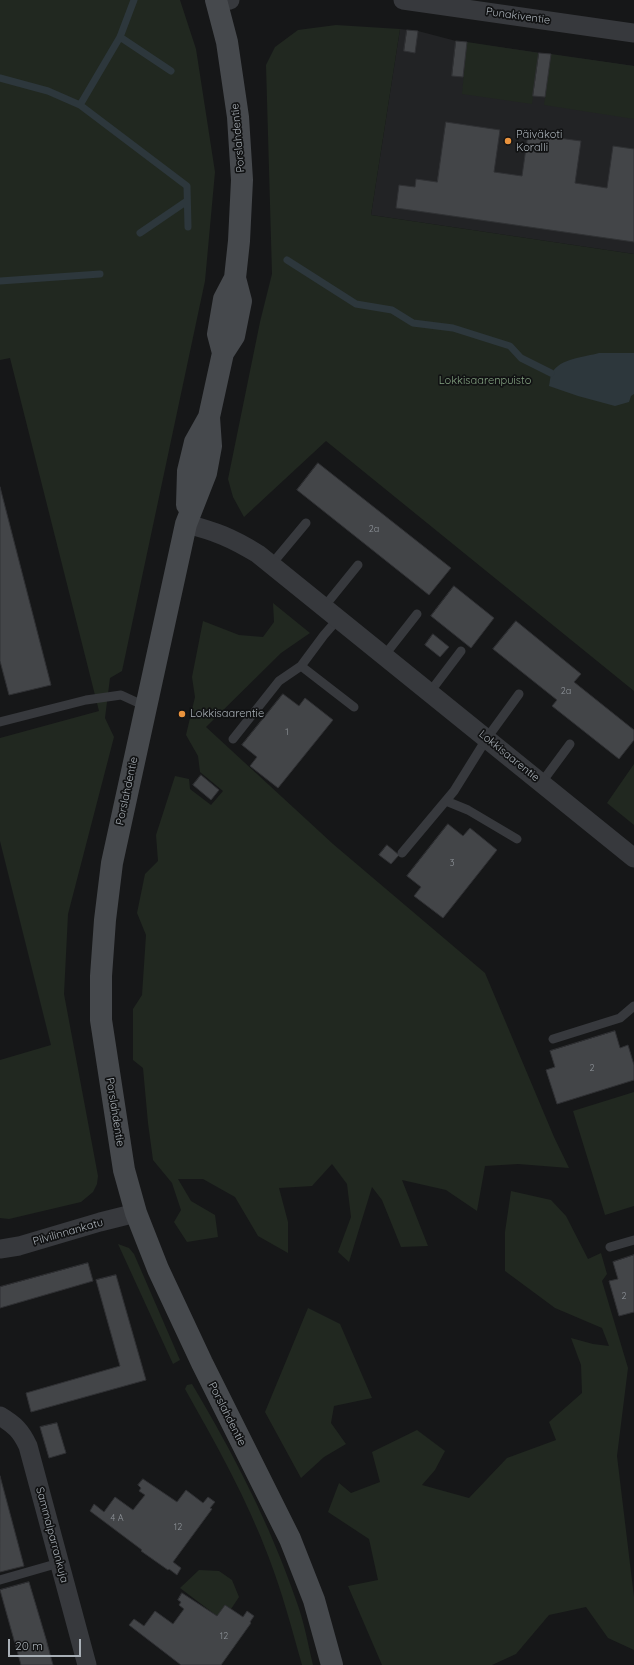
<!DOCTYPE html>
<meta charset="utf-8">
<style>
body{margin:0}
#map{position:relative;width:634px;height:1665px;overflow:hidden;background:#161718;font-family:Quicksand,sans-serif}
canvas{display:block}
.scale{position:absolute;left:8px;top:1639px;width:73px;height:18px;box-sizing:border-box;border:2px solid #a9b0b7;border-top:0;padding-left:5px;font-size:12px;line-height:14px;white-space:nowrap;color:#a9b0b7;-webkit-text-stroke:3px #111213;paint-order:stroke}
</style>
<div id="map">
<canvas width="634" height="1665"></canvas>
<div class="scale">20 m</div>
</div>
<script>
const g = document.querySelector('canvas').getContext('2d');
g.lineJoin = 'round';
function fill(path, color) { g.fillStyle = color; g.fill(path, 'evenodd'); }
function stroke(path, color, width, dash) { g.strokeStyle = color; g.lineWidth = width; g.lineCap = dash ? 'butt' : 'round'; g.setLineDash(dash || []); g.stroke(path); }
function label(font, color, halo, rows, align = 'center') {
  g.font = font + ' Quicksand,sans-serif'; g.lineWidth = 3.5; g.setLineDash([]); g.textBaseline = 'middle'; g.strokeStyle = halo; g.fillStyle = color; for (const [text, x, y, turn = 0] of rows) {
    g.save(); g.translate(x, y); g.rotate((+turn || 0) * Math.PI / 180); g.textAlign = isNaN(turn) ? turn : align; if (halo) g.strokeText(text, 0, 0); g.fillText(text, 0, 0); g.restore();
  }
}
const built = new Path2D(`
 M 400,29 L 418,31 L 456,41 L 634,66 L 634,254 L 371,215 Z`);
const green = new Path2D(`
 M 0,0 L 180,0 L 196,49 L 215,172 L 205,281 L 122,671 L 110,678 L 105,718 L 114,737 L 68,914 L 64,994 L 98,1176 L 97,1184 L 93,1192 L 81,1202 L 9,1219 L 0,1218 L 0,1060 L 51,1045 L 0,841 L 0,738 L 99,711 L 10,358 L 0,360 Z
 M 336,25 L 400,29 L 371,215 L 634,254 L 634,691 L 326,441 L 244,517 L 233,497 L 228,479 L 260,322 L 272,274 L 266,65 L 275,47 L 298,30 Z
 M 467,42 L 539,53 L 532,104 L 462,94 Z
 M 551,54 L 634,66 L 634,119 L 544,105 Z
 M 273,603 L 310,633 L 281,653 L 206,727 L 333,844 L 485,973 L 554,1137 L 569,1168 L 518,1164 L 485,1166 L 477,1211 L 446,1190 L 402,1180 L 428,1246 L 401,1247 L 382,1200 L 372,1187 L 349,1262 L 338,1252 L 351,1217 L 347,1184 L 332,1164 L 312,1186 L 279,1188 L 288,1222 L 288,1253 L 258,1236 L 235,1197 L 203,1179 L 178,1179 L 191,1201 L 215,1215 L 218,1237 L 187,1242 L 174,1222 L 181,1210 L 172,1183 L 153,1160 L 148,1123 L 143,1068 L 133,1060 L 133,1009 L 142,995 L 146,935 L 137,913 L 145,874 L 158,861 L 156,835 L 175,776 L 189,779 L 190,789 L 211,805 L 223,791 L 200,772 L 198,756 L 186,735 L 195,697 L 192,677 L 203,621 L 239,635 L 263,637 L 274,622 Z
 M 634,764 L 634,825 L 607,803 Z
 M 634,1092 L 634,1206 L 605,1215 L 573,1111 Z
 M 511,1191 L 551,1200 L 566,1216 L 588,1259 L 601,1253 L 607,1274 L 602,1281 L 628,1368 L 617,1456 L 634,1597 L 634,1650 L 608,1638 L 586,1607 L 549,1615 L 516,1654 L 492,1665 L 382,1665 L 348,1586 L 378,1580 L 369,1539 L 328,1512 L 339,1483 L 351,1493 L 380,1482 L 372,1452 L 417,1430 L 445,1451 L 435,1470 L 422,1485 L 469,1498 L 507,1458 L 556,1440 L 549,1422 L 582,1393 L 581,1365 L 571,1338 L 593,1344 L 609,1346 L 602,1328 L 555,1308 L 505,1271 L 505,1232 Z
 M 118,1244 L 129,1248 L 134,1254 L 180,1360 L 173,1364 Z
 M 308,1308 L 340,1324 L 372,1398 L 334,1406 L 331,1423 L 346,1444 L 324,1457 L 301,1478 L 265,1412 Z
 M 192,1384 C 233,1453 270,1524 296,1600 C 304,1621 308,1644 313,1665 L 302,1665 C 292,1629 282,1592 269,1558 C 247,1499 216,1444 185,1389 L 187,1385 Z
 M 199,1570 L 219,1571 L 232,1580 L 239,1597 L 231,1609 L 225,1605 L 217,1616 L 180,1588 Z`);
const water = new Path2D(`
 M 599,353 L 634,353 L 634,394 L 631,396 L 629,402 L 615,406 L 578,396 L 549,386 C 550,382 550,376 552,373 C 560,358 585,357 599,353 Z`);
const stream = new Path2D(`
 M 120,37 L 171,71
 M 0,78 L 48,91 L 80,105 L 187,186 L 188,227
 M 80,105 L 120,37 L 134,0
 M 140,233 L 187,201
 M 287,260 L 356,304 L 392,310 L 413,323 L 453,328 L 510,346 L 521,358 L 551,373
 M 0,281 L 100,274`);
const building = new Path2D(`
 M 407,30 L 418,31 L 415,53 L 404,51 Z
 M 456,41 L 467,42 L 463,77 L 452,76 Z
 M 539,53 L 551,54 L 545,97 L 533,96 Z
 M 446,122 L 500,130 L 494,172 L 522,176 L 528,134 L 581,141 L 575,183 L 607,188 L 613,146 L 634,149 L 634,242 L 396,208 L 399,185 L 415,187 L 416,179 L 437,182 Z
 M 318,463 L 451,568 L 429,595 L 297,490 Z
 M 0,487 L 51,685 L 9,695 L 0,661 Z
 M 454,586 L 494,618 L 471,648 L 431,616 Z
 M 516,621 L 581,674 L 574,682 L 634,730 L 634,740 L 619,759 L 552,706 L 557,700 L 493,649 Z
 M 433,634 L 449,647 L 440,657 L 425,645 Z
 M 283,694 L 299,706 L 305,698 L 333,720 L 278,788 L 250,766 L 257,757 L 242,745 Z
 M 201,775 L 219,790 L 211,800 L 193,785 Z
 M 448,824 L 463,836 L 470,828 L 497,850 L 443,918 L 414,896 L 421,887 L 407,876 Z
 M 387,845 L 399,855 L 391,864 L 379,855 Z
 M 615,1031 L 620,1048 L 628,1045 L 634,1065 L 634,1080 L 557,1104 L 546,1070 L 555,1067 L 550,1051 Z
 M 634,1255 L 634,1312 L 619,1316 L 609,1281 L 618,1279 L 613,1262 Z
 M 88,1263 L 93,1281 L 0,1308 L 0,1287 Z
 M 116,1275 L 146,1380 L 31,1412 L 26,1393 L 120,1366 L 96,1280 Z
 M 57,1423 L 66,1453 L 49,1458 L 40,1427 Z
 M 0,1476 L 24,1566 L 0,1572 Z
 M 143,1479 L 177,1502 L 186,1490 L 203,1503 L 208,1497 L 215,1502 L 210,1508 L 212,1509 L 173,1562 L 181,1568 L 177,1575 L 169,1569 L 168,1570 L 141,1551 L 142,1550 L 90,1511 L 94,1504 L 104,1512 L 115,1497 L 133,1510 L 145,1495 L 139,1491 L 141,1488 L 138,1485 Z
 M 29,1582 L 46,1639 L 53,1665 L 21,1665 L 0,1590 Z
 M 182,1593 L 217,1616 L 225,1605 L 243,1617 L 247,1611 L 254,1616 L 250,1622 L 251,1623 L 221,1665 L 181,1665 L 129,1625 L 134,1619 L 144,1626 L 155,1611 L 173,1624 L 184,1609 L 179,1605 L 181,1602 L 178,1600 Z`);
const lane = new Path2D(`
 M 271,565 L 306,523
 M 324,607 L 358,565
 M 384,656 L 417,614
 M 301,666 L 354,707
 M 430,692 L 461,651
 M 0,722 L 86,700 L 121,695 L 145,706
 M 233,739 L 279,681 L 301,666 L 324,635 L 338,619
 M 542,782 L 570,744
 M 446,801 L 468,810 L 517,839
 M 402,853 L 454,791 L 487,738 L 519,694
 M 553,1039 L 620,1018 L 634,1006
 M 610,1247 L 634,1240
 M 0,1580 L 59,1563`);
const street = new Path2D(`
 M 403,0 L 634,33
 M 216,2 L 230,0
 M 186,524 C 215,531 232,538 258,554 L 634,858
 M 0,1249 L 19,1246 L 100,1222 L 136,1213
 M 0,1416 C 15,1425 21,1431 28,1446 L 87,1665`);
const secondary = new Path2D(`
 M 216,0 L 227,42 L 238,117 L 242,180 L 239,241 L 235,278 L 224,299 L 218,334 L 223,353
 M 235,278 L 241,301 L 234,336 L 223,353 L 209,417 L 211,446 L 206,473 L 186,524 L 112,863 L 105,920 L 101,976 L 101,1020 L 124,1170 L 136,1213 L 158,1269 L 202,1363 L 290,1539 L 314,1600 L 332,1665
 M 187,505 L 188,471 L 195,442 L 209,417`);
const markers = [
 [508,141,4,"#ea933d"],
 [182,714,4,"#ea933d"]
];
const numberNames = [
 ["2a",374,529],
 ["2a",566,691],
 ["1",287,732],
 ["3",452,863],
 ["2",592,1068],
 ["2",624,1296],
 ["4 A",117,1518],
 ["12",178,1527],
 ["12",224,1636]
];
const streetNames = [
 ["Punakiventie",518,16,8],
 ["Porslahdentie",238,138,-95],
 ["Lokkisaarentie",509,756,39],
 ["Porslahdentie",127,791,-78],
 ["Porslahdentie",115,1112,81],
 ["Pilvilinnankatu",68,1232,-16],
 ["Porslahdentie",227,1414,63],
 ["Sammalparrankuja",52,1535,75]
];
const poiNames = [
 ["Päiväkoti",516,135],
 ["Koralli",516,148],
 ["Lokkisaarentie",190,714]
];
const parkNames = [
 ["Lokkisaarenpuisto",485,381]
];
fill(built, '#222325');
fill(green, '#212820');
fill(water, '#2d373c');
stroke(stream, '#2d373c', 7);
fill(building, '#434548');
stroke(building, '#303134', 1);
stroke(lane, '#37393d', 9);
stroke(street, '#37393d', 19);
stroke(secondary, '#46494d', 22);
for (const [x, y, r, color] of markers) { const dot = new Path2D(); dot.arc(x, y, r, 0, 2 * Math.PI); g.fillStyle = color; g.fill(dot); stroke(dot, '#111213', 1.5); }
label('9px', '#90959b', null, numberNames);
label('11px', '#a9b0b7', '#111213', streetNames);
label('11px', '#a9b0b7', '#111213', poiNames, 'left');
label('11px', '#84a281', '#111213', parkNames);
</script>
